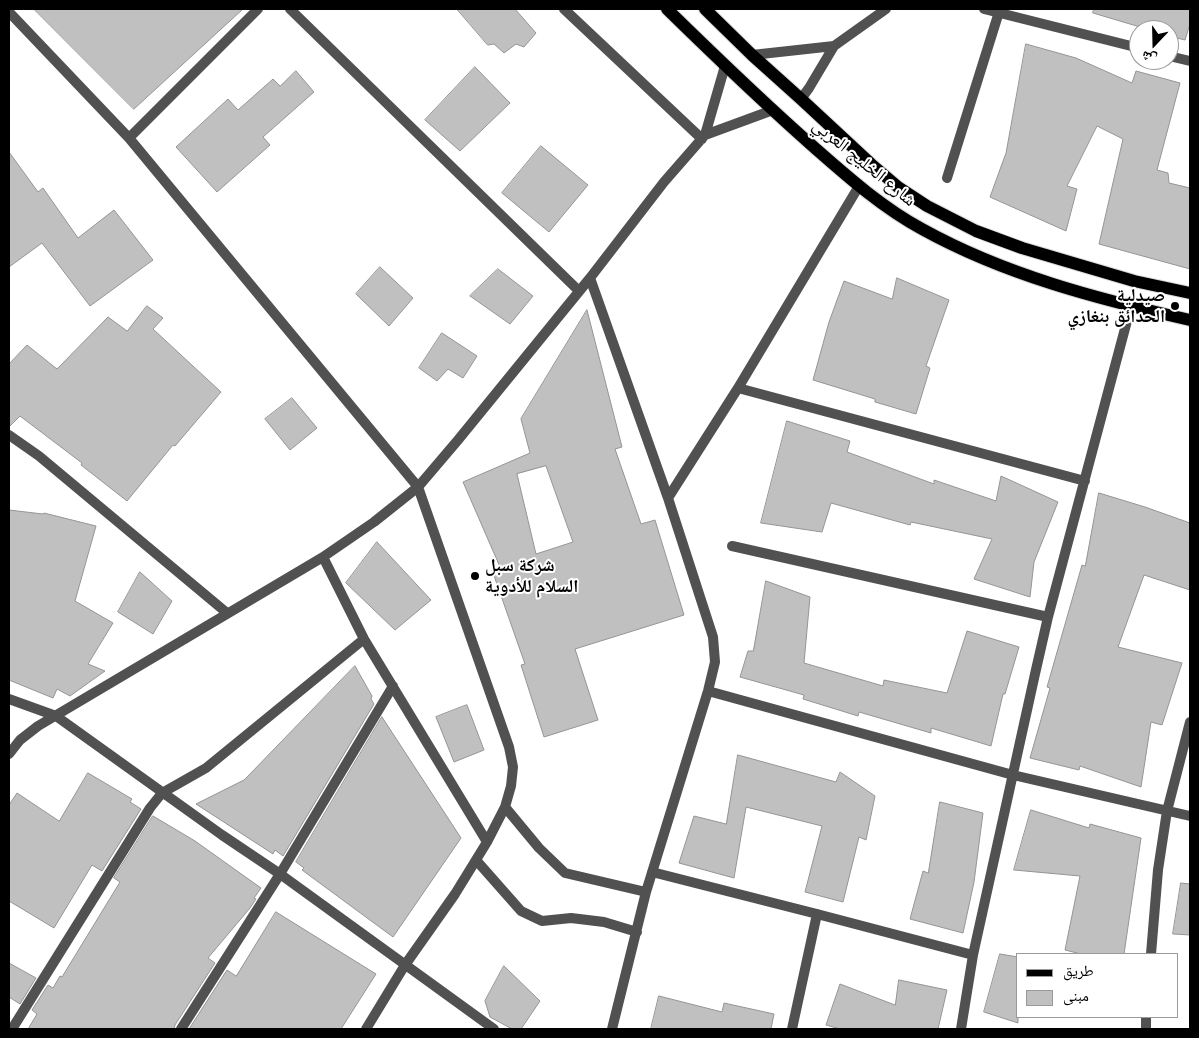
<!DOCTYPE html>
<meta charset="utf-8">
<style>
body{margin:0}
#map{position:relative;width:1199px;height:1038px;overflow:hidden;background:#fff;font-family:"Noto Sans","Noto Naskh Arabic",sans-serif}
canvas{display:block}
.frame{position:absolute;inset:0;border:10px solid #000;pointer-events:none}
.legend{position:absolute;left:1016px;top:953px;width:162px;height:65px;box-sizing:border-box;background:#fff;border:1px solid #999;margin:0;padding:6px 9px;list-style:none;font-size:15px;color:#000}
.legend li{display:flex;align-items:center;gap:10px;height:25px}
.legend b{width:25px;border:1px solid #999}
.north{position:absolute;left:1129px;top:20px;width:50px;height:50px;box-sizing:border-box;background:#fff;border:1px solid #999;border-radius:50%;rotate:201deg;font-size:14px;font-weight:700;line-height:20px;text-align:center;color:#000}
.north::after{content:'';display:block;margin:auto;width:18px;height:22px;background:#000;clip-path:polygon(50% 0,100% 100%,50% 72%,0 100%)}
</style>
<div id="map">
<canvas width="1199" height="1038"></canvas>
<div class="frame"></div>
<ul class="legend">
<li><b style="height:6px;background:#000"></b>طريق</li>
<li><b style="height:14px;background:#c0c0c0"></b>مبنى</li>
</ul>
<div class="north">ش</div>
</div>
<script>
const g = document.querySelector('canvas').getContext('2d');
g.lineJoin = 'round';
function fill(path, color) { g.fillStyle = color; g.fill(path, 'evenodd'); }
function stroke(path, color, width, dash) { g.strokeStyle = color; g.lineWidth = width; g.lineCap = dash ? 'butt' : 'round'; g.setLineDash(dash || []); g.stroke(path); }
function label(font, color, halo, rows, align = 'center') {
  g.font = font + ' "Noto Sans","Noto Naskh Arabic",sans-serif'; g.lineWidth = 4; g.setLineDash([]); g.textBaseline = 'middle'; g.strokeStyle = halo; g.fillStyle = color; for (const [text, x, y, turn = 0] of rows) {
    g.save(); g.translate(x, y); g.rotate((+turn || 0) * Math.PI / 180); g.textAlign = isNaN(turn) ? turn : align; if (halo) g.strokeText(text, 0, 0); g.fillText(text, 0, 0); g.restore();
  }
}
const building = new Path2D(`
 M 34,9 L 243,9 L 134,109 Z
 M 457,9 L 515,9 L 536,33 L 524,47 L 516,44 L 504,53 L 494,44 L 488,45 Z
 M 1094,9 L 1190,9 L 1190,24 L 1185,40 L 1169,36 L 1169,30 L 1150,30 L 1093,13 Z
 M 1026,44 L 1076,58 L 1132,83 L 1136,71 L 1180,83 L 1157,170 L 1168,173 L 1169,183 L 1190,188 L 1190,269 L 1099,244 L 1123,139 L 1097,126 L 1067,186 L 1077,189 L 1066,231 L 990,197 L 1006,153 Z
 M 475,67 L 510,103 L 460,151 L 425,120 Z
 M 296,71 L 314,92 L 263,137 L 270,145 L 217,192 L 176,147 L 228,99 L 238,110 L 273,79 L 280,86 Z
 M 541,146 L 588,185 L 549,232 L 502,193 Z
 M 9,152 L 38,192 L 43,188 L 78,238 L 114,210 L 153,260 L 90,306 L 42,243 L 9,267 Z
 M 380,267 L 413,298 L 389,326 L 356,294 Z
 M 498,269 L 533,296 L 510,324 L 470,296 Z
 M 897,278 L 949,300 L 926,366 L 930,368 L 916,414 L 875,402 L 875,399 L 813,380 L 829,322 L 844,281 L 892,299 Z
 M 147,306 L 163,318 L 153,329 L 221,392 L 175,446 L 173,445 L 127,501 L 81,465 L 82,463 L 20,416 L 9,427 L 9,364 L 27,345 L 57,369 L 108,317 L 127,331 Z
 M 587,310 L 622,447 L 615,449 L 641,524 L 655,520 L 684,615 L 575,649 L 598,720 L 544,737 L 521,665 L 525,664 L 492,570 L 500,567 L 463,482 L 530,453 L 521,419 ZM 546,466 L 573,542 L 536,554 L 517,474 Z
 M 442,333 L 477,356 L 463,378 L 448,369 L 437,381 L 419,368 Z
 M 292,398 L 317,428 L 290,450 L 265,419 Z
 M 787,421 L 850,441 L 847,452 L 934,484 L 934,480 L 996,501 L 1001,476 L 1058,502 L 1034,562 L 1030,597 L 974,579 L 992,539 L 911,522 L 910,525 L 831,503 L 822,532 L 761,523 Z
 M 1099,493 L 1145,507 L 1190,523 L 1190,590 L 1144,575 L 1118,647 L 1182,663 L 1162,725 L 1151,722 L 1141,787 L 1080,766 L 1079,770 L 1030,758 L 1050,688 L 1047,687 L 1082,565 L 1085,566 Z
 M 9,510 L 43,514 L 44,513 L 96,526 L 75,601 L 113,623 L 88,664 L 105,671 L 70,696 L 57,689 L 53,698 L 9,680 Z
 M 377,542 L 431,600 L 395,630 L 346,583 Z
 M 140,572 L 172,601 L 153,634 L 118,612 Z
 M 766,581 L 810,597 L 804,663 L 883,686 L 884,680 L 947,693 L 967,631 L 1019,647 L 1005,694 L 1003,694 L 991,746 L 931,728 L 931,733 L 859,712 L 858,716 L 803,699 L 804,695 L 740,677 L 748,651 L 753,651 Z
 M 355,666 L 372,696 L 371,699 L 374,704 L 283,856 L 275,850 L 273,854 L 196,804 L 244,780 Z
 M 467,705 L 484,750 L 454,762 L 436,717 Z
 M 382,717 L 461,838 L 393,937 L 302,870 L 304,868 L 296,862 Z
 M 738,755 L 836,782 L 840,772 L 875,796 L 866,840 L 859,837 L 843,902 L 805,892 L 822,826 L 746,807 L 734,878 L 679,863 L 694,816 L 726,824 Z
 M 88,773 L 132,799 L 130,802 L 141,809 L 102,871 L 92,865 L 54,928 L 9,901 L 9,805 L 17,793 L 59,821 Z
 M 940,802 L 983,813 L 974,882 L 963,933 L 910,919 L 923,871 L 928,873 Z
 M 1031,810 L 1089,828 L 1090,824 L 1141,838 L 1124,954 L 1081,954 L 1065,950 L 1080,876 L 1014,870 Z
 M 153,816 L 195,841 L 261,888 L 254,898 L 256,899 L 250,908 L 208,958 L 215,963 L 175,1025 L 174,1029 L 28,1029 L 37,1014 L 32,1010 L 48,985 L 53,988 L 60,976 L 62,977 L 120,882 L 114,878 Z
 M 1181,883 L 1190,884 L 1190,935 L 1173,934 Z
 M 276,912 L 376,974 L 341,1029 L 189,1029 L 227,970 L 236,976 Z
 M 1000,954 L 1018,957 L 1018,1023 L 984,1012 Z
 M 9,963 L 36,978 L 20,1004 L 9,997 Z
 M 504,966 L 540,1001 L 521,1029 L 512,1029 L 490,1017 L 485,1001 Z
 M 899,980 L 947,990 L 938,1029 L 840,1029 L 826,1025 L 840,984 L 895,1005 Z
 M 659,996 L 722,1012 L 724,1003 L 774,1014 L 771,1029 L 651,1029 Z`);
const street = new Path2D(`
 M 290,9 L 579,291
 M 564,9 L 702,139
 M 984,9 L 1139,48
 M 9,12 L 129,138 L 418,487 L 374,522 L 323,557 L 38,726 L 20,740 L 9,754
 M 752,55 L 834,46
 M 1169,56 L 1190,61
 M 801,99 L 809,88 L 834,46 L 886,9
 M 705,135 L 773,110
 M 129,138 L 258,9
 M 947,178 L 999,12
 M 590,278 L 668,498 L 713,637 L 715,662 L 708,691 L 646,892 L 612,1029
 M 738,388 L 1085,481
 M 9,435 L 39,456 L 227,613
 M 668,498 L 738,388 L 859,186
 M 732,546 L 1048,617
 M 323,557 L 364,639 L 487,842
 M 708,691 L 1013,775 L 1190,816
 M 9,699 L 56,716 L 222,835 L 280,874 L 494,1029
 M 505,807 L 539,848 L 565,873 L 646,892
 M 476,860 L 521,911 L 542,921 L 571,918 L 604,922 L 637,932
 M 652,872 L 817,914 L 973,955
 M 1151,954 L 1158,870 L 1167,811 L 1190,722
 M 12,1029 L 150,808 L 162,793 L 206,768 L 364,639
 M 181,1029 L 280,874 L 393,686
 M 366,1029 L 405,965 L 455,894 L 487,842 L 505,807 L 511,786 L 513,767 L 509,747 L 418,487 L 458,440 L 590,278 L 664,182 L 705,135 L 725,66
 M 792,1029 L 817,914
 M 961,1029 L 973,955 L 1035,674 L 1048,617 L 1131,306
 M 1146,1029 L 1146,1017`);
const primary = new Path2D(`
 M 667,9 C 716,57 765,104 816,149 C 849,178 883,208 922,229 C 1005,275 1098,299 1190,320
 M 705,9 L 752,55 L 801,99 L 871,164 L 898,187 L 927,206 L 976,231 L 1022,248 L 1134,281 L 1190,293`);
const markers = [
 [1175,306,5,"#000"],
 [475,576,5,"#000"]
];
const streetNames = [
 ["شارع الخليج العربي",864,163,39]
];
const poiNames = [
 ["صيدلية",1165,296],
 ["الحدائق بنغازي",1165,317],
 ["شركة سبل",485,566,"left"],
 ["السلام للأدوية",485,587,"left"]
];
fill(building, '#c0c0c0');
stroke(building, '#959595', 1);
stroke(primary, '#dbdbdb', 14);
stroke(street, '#515151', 10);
stroke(primary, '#000', 12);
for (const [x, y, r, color] of markers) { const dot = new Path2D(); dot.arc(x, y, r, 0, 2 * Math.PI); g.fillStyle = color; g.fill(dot); stroke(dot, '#fff', 2); }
label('18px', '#000', '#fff', streetNames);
label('bold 18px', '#000', '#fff', poiNames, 'right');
</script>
